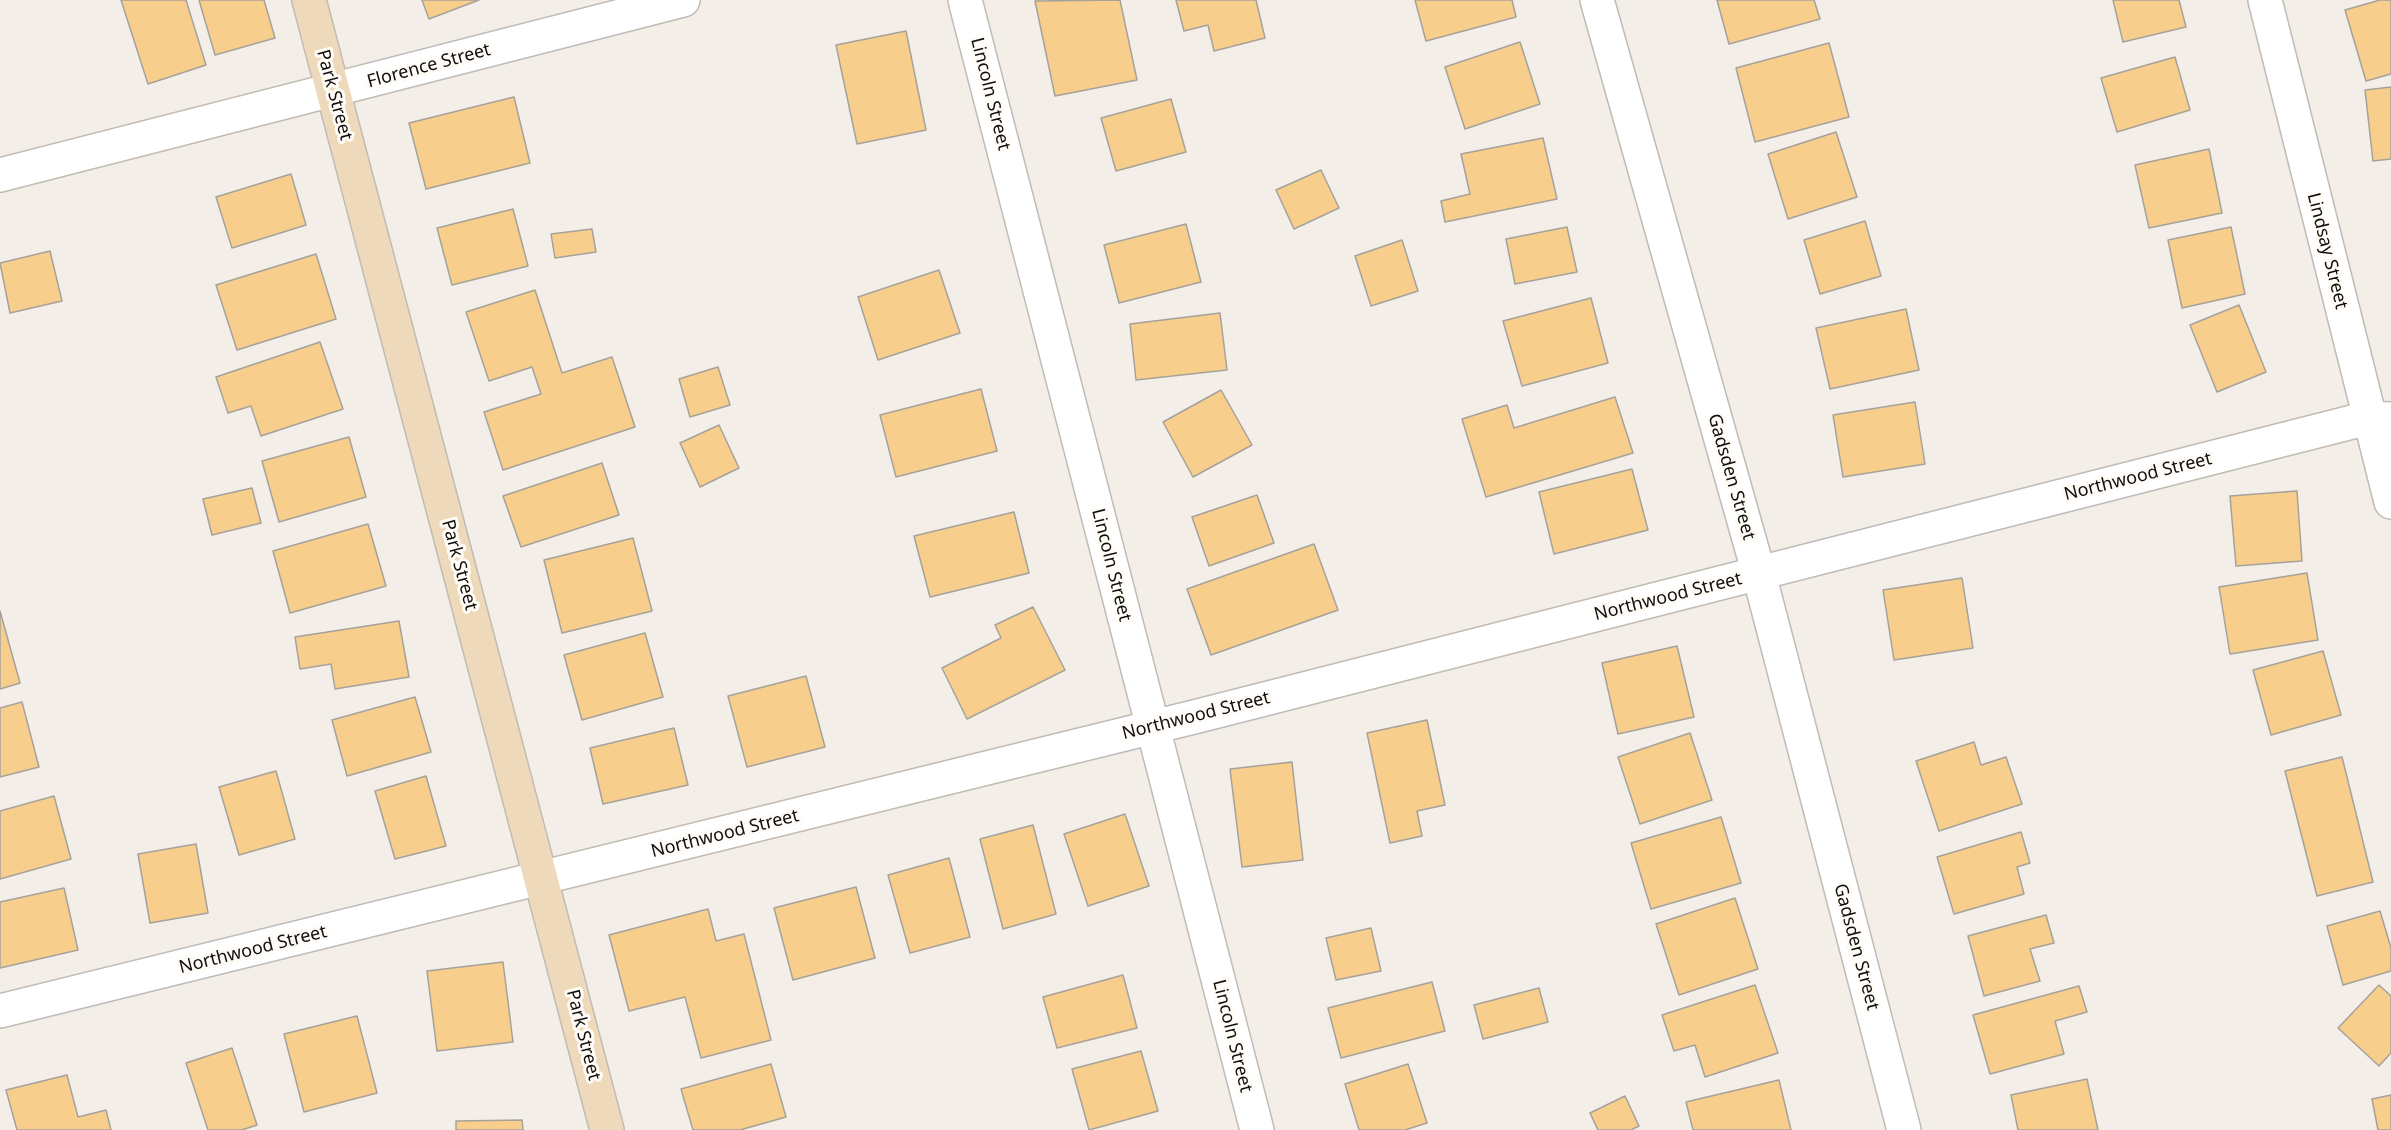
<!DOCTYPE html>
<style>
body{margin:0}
canvas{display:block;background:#f3eee7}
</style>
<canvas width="2391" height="1130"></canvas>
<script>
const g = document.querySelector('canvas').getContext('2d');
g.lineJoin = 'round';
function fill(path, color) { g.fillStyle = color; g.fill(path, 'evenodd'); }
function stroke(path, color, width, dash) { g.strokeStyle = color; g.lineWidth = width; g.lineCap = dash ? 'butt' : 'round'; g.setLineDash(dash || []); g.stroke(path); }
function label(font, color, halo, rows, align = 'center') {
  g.font = font + ' "Noto Sans",sans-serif'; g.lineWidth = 6; g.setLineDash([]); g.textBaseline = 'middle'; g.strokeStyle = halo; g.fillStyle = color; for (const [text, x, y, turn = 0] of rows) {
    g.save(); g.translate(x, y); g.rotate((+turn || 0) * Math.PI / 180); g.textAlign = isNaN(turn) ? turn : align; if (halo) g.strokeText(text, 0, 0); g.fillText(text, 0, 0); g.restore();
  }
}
const building = new Path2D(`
 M 121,0 L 186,0 L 206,65 L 148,84 Z
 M 199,0 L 264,0 L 275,38 L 215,55 Z
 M 422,0 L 479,0 L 429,19 Z
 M 1120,0 L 1137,80 L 1055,96 L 1035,1 Z
 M 1176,0 L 1256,0 L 1265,38 L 1214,51 L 1208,25 L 1184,31 Z
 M 1415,0 L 1512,0 L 1516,17 L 1426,41 Z
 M 1717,0 L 1814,0 L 1820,19 L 1729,44 Z
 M 2113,0 L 2179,0 L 2186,27 L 2123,42 Z
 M 2380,0 L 2391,0 L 2391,74 L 2366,81 L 2345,10 Z
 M 906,31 L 926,130 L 857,144 L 836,45 Z
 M 1520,42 L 1540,104 L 1465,129 L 1445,67 Z
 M 1829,43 L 1849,117 L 1755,142 L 1736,68 Z
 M 2175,57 L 2190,110 L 2117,132 L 2101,78 Z
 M 2391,87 L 2391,159 L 2373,161 L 2365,90 Z
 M 514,97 L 530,163 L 426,189 L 409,123 Z
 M 1171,99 L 1186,152 L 1116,171 L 1101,118 Z
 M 1836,132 L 1857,197 L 1788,219 L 1768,154 Z
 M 1543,138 L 1557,199 L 1445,222 L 1441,201 L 1470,194 L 1461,154 Z
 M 2209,149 L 2222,213 L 2149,228 L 2135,165 Z
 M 1321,170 L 1339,208 L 1294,229 L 1276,190 Z
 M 291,174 L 306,225 L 232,248 L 216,197 Z
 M 513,209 L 528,266 L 452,285 L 437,228 Z
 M 1865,221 L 1881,276 L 1820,294 L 1804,240 Z
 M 1186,224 L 1201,282 L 1119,303 L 1104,245 Z
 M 1567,227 L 1577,272 L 1515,284 L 1506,239 Z
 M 2231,227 L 2245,294 L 2182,308 L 2168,240 Z
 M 592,229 L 596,252 L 555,258 L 551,234 Z
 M 1402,240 L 1418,291 L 1371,306 L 1355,256 Z
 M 50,251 L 62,301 L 10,313 L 0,263 Z
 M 316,254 L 336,319 L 237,350 L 216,285 Z
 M 939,270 L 960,333 L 878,360 L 858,297 Z
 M 535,290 L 562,373 L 612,357 L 635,427 L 503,470 L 484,412 L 541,394 L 532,367 L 489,381 L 466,312 Z
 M 1591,298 L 1608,363 L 1522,386 L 1503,321 Z
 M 2239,305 L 2266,372 L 2217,392 L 2190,325 Z
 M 1906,309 L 1919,370 L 1830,389 L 1816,328 Z
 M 1220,313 L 1227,370 L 1136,380 L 1130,324 Z
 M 320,342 L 343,409 L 261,436 L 251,406 L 228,413 L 216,377 Z
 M 718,367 L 730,405 L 690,417 L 679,379 Z
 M 981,389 L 997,451 L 896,477 L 880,415 Z
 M 1221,390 L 1252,445 L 1193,477 L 1163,422 Z
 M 1615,397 L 1633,453 L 1486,497 L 1462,419 L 1507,405 L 1514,428 Z
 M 1915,402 L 1925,464 L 1843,477 L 1833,415 Z
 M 719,425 L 739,468 L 700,487 L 680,443 Z
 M 349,437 L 366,497 L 279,522 L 262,461 Z
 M 602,463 L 619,515 L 521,547 L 503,496 Z
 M 1632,469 L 1648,530 L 1554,554 L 1539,492 Z
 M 252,488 L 261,523 L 212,535 L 203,499 Z
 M 2297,491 L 2302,561 L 2236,566 L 2230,496 Z
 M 1257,495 L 1274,543 L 1209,566 L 1192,517 Z
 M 1014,512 L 1029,573 L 930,597 L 914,536 Z
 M 368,524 L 386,586 L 290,613 L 273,551 Z
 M 633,538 L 652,611 L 562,633 L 544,560 Z
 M 1314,544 L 1338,610 L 1211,655 L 1187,589 Z
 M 2307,573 L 2318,640 L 2230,654 L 2219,587 Z
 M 1962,578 L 1973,648 L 1894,660 L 1883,590 Z
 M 1033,607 L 1065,670 L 967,719 L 942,668 L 1001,638 L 995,625 Z
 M 0,611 L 20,683 L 0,689 Z
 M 399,621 L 409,677 L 335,689 L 331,664 L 300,669 L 295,637 Z
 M 645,633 L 663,697 L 582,720 L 564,655 Z
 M 1677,646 L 1694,717 L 1618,734 L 1602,663 Z
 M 2323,651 L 2341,715 L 2271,735 L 2253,670 Z
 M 806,676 L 825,747 L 747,767 L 728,696 Z
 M 415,697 L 431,752 L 347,776 L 332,720 Z
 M 22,702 L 39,767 L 0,777 L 0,708 Z
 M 1427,720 L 1445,805 L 1417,811 L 1422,836 L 1390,843 L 1367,733 Z
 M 674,728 L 688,785 L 603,804 L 590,748 Z
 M 1690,733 L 1712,800 L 1640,824 L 1618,757 Z
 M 1974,742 L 1981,765 L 2006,757 L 2022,804 L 1939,831 L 1916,761 Z
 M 2342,757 L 2373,882 L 2317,896 L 2285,771 Z
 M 1292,762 L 1303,860 L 1242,867 L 1230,769 Z
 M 276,771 L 295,839 L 239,855 L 219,787 Z
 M 426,776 L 446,846 L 395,859 L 375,791 Z
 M 54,796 L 71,859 L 0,879 L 0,811 Z
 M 1125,814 L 1149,886 L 1088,906 L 1064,834 Z
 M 1721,817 L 1741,883 L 1651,909 L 1631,843 Z
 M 1033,825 L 1056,914 L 1003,929 L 980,839 Z
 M 2021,832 L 2030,863 L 2017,867 L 2024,894 L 1954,914 L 1937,857 Z
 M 196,844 L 208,913 L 150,923 L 138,854 Z
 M 949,858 L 970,937 L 910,953 L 888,875 Z
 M 856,887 L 875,958 L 793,980 L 774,908 Z
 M 64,888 L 78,950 L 0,968 L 0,902 Z
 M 1735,898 L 1758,969 L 1679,995 L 1656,924 Z
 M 708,909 L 716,941 L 744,934 L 771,1040 L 701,1058 L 685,997 L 629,1011 L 609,935 Z
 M 2380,911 L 2391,948 L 2391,971 L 2343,985 L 2327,926 Z
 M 2046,915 L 2054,943 L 2030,949 L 2040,981 L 1984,996 L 1968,936 Z
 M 1371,928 L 1381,971 L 1336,980 L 1326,938 Z
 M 503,962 L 513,1042 L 437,1051 L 427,971 Z
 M 1123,975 L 1137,1028 L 1057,1048 L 1043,997 Z
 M 1432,982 L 1445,1031 L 1341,1058 L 1328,1008 Z
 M 1755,985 L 1778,1053 L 1705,1077 L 1695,1045 L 1674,1051 L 1662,1015 Z
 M 2379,985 L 2391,996 L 2391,1053 L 2379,1066 L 2338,1028 Z
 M 2079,986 L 2087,1012 L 2055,1021 L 2064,1054 L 1990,1074 L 1973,1015 Z
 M 1539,988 L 1548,1022 L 1483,1039 L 1474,1005 Z
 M 357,1016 L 377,1093 L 304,1112 L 284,1034 Z
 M 232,1048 L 257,1125 L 242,1130 L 208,1130 L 186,1063 Z
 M 1141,1051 L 1158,1111 L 1089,1130 L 1072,1069 Z
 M 771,1064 L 786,1117 L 740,1130 L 693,1130 L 681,1089 Z
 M 1408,1064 L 1427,1123 L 1405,1130 L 1359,1130 L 1345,1084 Z
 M 67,1075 L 78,1117 L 106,1110 L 111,1130 L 17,1130 L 6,1090 Z
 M 2087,1079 L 2098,1130 L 2018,1130 L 2011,1095 Z
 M 1779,1080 L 1791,1130 L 1693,1130 L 1686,1102 Z
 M 2391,1095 L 2391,1130 L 2378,1130 L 2372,1099 Z
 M 1625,1096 L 1639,1126 L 1631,1130 L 1598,1130 L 1590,1113 Z
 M 522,1120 L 523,1130 L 456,1130 L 456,1121 Z`);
const street = new Path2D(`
 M 965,0 L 1257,1130
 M 1597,0 L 1759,574 L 1904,1130
 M 2265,0 L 2391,502
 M 0,175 L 683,0
 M 0,1011 L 1194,717 L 2368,418 L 2391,419`);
const secondary = new Path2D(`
 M 309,0 L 607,1130`);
const streetNames = [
 ["Florence Street",429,66,-15],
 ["Lincoln Street",990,94,76],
 ["Park Street",334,95,75],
 ["Lindsay Street",2327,251,76],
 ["Gadsden Street",1731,477,74],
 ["Northwood Street",2138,477,-14],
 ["Park Street",459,565,75],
 ["Lincoln Street",1111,565,76],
 ["Northwood Street",1668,597,-14],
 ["Northwood Street",1196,716,-14],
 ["Northwood Street",725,834,-14],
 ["Gadsden Street",1856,947,75],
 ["Northwood Street",253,950,-14],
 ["Park Street",583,1035,76],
 ["Lincoln Street",1232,1036,76]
];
fill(building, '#f8ce8c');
stroke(building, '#a6a29b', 1.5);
stroke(street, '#c0bbb4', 36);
stroke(secondary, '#c0bbb4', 36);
stroke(street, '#fff', 33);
stroke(secondary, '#eed9ba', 33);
label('18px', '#100e0c', '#fffcf7', streetNames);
</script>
